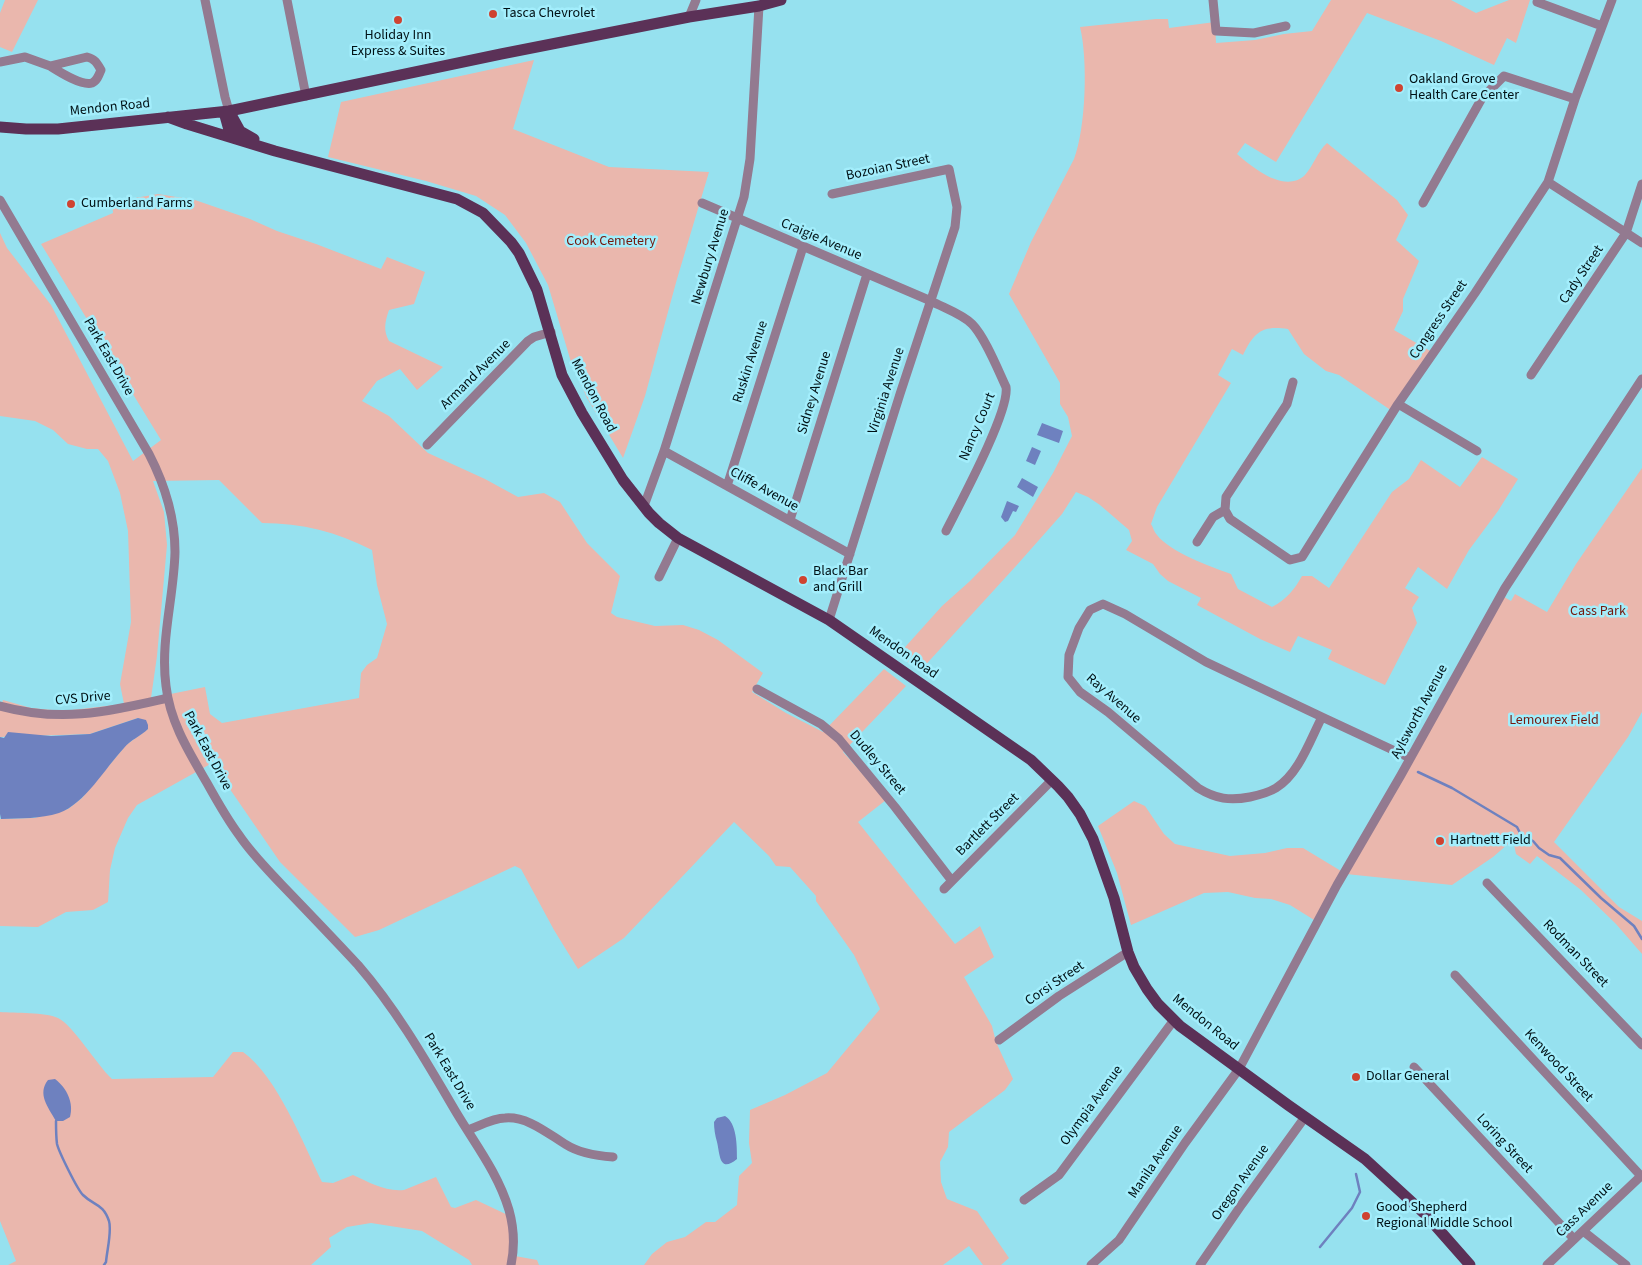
<!DOCTYPE html>
<style>
body{margin:0}
canvas{display:block;background:#96e1ef}
</style>
<canvas width="1642" height="1265"></canvas>
<script>
const g = document.querySelector('canvas').getContext('2d');
g.lineJoin = 'round';
function fill(path, color) { g.fillStyle = color; g.fill(path, 'evenodd'); }
function stroke(path, color, width, dash) { g.strokeStyle = color; g.lineWidth = width; g.lineCap = dash ? 'butt' : 'round'; g.setLineDash(dash || []); g.stroke(path); }
function label(font, color, halo, rows, align = 'center') {
  g.font = font + ' "Source Sans 3",sans-serif'; g.lineWidth = 5; g.setLineDash([]); g.textBaseline = 'middle'; g.strokeStyle = halo; g.fillStyle = color; for (const [text, x, y, turn = 0] of rows) {
    g.save(); g.translate(x, y); g.rotate((+turn || 0) * Math.PI / 180); g.textAlign = isNaN(turn) ? turn : align; if (halo) g.strokeText(text, 0, 0); g.fillText(text, 0, 0); g.restore();
  }
}
const green = new Path2D(`
 M 5,0 L 38,0 L 12,52 L 0,47 L 0,13 Z
 M 1331,0 L 1451,0 L 1476,13 L 1509,0 L 1530,0 L 1516,43 L 1507,38 L 1494,65 L 1441,41 L 1367,13 L 1276,162 L 1245,143 L 1237,154 C 1253,168 1285,194 1305,175 C 1314,165 1317,152 1327,143 L 1397,200 L 1408,215 L 1396,240 L 1419,261 L 1403,299 L 1403,311 L 1394,330 L 1432,352 L 1392,411 L 1339,375 L 1326,371 L 1304,354 L 1288,329 C 1262,325 1254,332 1243,355 L 1232,349 L 1218,375 L 1231,383 L 1157,507 L 1151,524 C 1153,527 1154,532 1157,535 C 1170,552 1211,567 1231,574 L 1238,589 L 1272,607 C 1287,599 1294,590 1302,576 L 1312,576 L 1329,588 L 1392,492 L 1409,479 L 1421,460 L 1460,487 L 1482,457 L 1518,479 L 1498,511 L 1469,550 L 1447,589 L 1418,567 L 1405,588 L 1419,597 L 1412,608 L 1417,623 L 1385,685 L 1328,659 L 1332,650 L 1298,636 L 1290,652 L 1260,639 L 1197,605 L 1201,598 L 1168,581 L 1160,574 L 1153,564 L 1126,550 L 1132,541 L 1129,530 L 1100,505 L 1088,497 L 1076,492 L 1062,514 L 1016,566 L 920,671 L 898,655 L 942,606 L 970,581 L 1015,535 L 1053,473 L 1072,436 L 1068,417 L 1060,404 L 1060,383 L 1009,294 L 1031,242 L 1074,159 C 1086,128 1088,59 1080,27 L 1156,19 L 1168,19 L 1169,28 L 1215,22 L 1216,43 L 1255,40 L 1284,34 L 1312,31 Z
 M 534,60 L 513,129 L 609,167 L 709,172 L 677,279 L 645,396 L 623,458 L 587,398 L 571,362 L 548,285 L 526,243 L 505,215 L 476,196 L 426,181 L 328,157 L 341,102 Z
 M 158,194 L 195,200 L 250,219 L 277,231 L 316,244 L 381,269 L 387,257 L 425,272 L 414,304 L 389,310 C 385,322 383,330 389,341 L 443,367 L 417,390 L 400,369 L 377,381 L 362,401 L 389,416 L 428,453 L 485,479 L 518,497 L 544,493 L 560,502 L 587,543 L 620,576 L 611,613 L 617,617 L 655,626 L 683,625 L 699,630 L 718,640 L 763,673 L 752,692 L 786,713 L 823,732 L 884,669 L 906,686 L 843,752 L 886,800 L 858,822 L 955,944 L 980,926 L 994,957 L 964,977 L 992,1026 L 996,1042 L 1013,1079 L 1005,1090 L 949,1132 L 948,1147 L 940,1162 L 941,1182 L 947,1199 L 977,1211 L 1009,1258 L 1001,1265 L 983,1265 L 969,1246 L 943,1265 L 644,1265 L 652,1254 L 667,1242 L 685,1237 L 706,1222 L 715,1222 L 737,1205 L 739,1176 L 752,1163 L 749,1143 L 750,1110 L 785,1095 L 827,1073 L 880,1009 L 854,955 L 816,901 L 816,896 L 790,867 L 776,866 L 769,856 L 734,822 L 624,938 L 578,969 L 554,930 L 521,869 L 515,866 L 379,930 L 355,937 L 280,862 L 225,782 L 214,762 L 137,805 L 128,818 L 115,848 L 110,870 L 108,902 L 93,910 L 66,912 L 38,927 L 0,926 L 0,819 L 34,818 L 68,809 L 82,798 L 126,745 L 148,729 L 148,725 L 138,718 L 90,734 L 0,737 L 0,709 L 3,700 L 31,708 L 63,711 L 124,704 L 120,684 L 131,622 L 128,531 L 120,493 L 108,461 L 98,449 L 87,449 L 68,444 L 53,430 L 35,421 L 0,416 L 0,233 L 7,248 L 51,305 L 133,461 L 161,440 L 41,244 L 113,213 L 112,202 ZM 219,480 L 262,523 C 302,523 337,532 372,550 L 377,585 L 387,624 L 377,658 L 367,665 L 361,673 L 359,698 L 222,723 L 210,714 L 205,687 L 151,698 L 157,656 L 167,545 L 164,512 L 153,481 Z
 M 1642,468 L 1642,712 L 1628,737 L 1554,842 L 1619,907 L 1642,921 L 1642,954 L 1616,924 L 1581,890 L 1537,856 L 1530,864 L 1516,854 L 1514,845 L 1508,844 L 1493,857 L 1452,885 L 1346,874 L 1319,923 L 1290,905 L 1271,899 L 1255,898 L 1228,892 L 1204,893 L 1131,925 L 1117,873 L 1098,826 L 1134,801 L 1145,806 L 1164,834 L 1175,844 L 1230,856 L 1265,853 L 1287,848 L 1303,848 L 1346,874 L 1501,595 L 1511,601 L 1515,594 L 1547,612 L 1576,564 Z
 M 0,1012 C 15,1013 45,1012 58,1018 C 73,1025 97,1065 112,1079 L 213,1077 L 233,1052 L 243,1052 C 277,1076 304,1145 322,1182 L 333,1183 L 353,1175 C 369,1182 385,1192 404,1190 L 436,1177 L 451,1207 L 455,1208 L 476,1200 L 512,1217 L 515,1256 L 537,1260 L 539,1265 L 472,1265 L 469,1260 L 422,1231 L 371,1223 L 347,1227 L 329,1238 L 331,1247 L 311,1265 L 8,1265 L 16,1261 L 0,1221 Z`);
const water = new Path2D(`
 M 1042,423 L 1063,431 L 1059,443 L 1037,435 Z
 M 1032,447 L 1041,451 L 1035,465 L 1026,461 Z
 M 1022,478 L 1038,487 L 1033,497 L 1017,487 Z
 M 1007,501 L 1019,506 L 1016,512 L 1013,511 L 1008,521 L 1005,522 L 1001,517 Z
 M 138,718 L 146,720 L 148,725 L 148,729 C 141,736 130,740 124,748 C 105,768 85,804 59,813 C 40,819 21,818 1,819 L 0,814 L 0,737 L 4,738 L 8,732 L 51,736 L 90,734 Z
 M 55,1079 C 67,1088 74,1103 70,1117 L 63,1121 L 56,1121 C 48,1107 37,1094 48,1080 Z
 M 725,1116 C 737,1123 737,1146 737,1159 C 719,1174 720,1154 717,1142 C 715,1135 714,1129 714,1122 L 717,1118 Z`);
const stream = new Path2D(`
 M 1418,772 L 1452,788 L 1517,827 L 1521,835 L 1533,841 L 1539,848 L 1549,855 L 1560,858 L 1601,898 L 1634,926 L 1642,939
 M 56,1121 C 56,1128 56,1136 57,1144 C 59,1152 77,1189 83,1195 C 94,1206 103,1203 109,1221 C 112,1231 107,1250 106,1262 L 104,1265
 M 1320,1247 L 1352,1208 L 1360,1192 L 1356,1174`);
const minor = new Path2D(`
 M 205,0 L 225,97 L 229,111
 M 287,0 L 306,96
 M 1213,0 L 1216,31 L 1254,33 L 1286,26
 M 1537,2 L 1602,26
 M 689,17 L 696,0
 M 87,57 C 95,59 97,63 101,70 C 99,75 97,81 92,83 C 81,86 58,71 50,66 Z
 M 0,62 L 25,57 L 50,66
 M 1548,182 L 1642,243
 M 0,200 L 149,454 C 165,485 175,516 175,552 C 174,597 160,641 166,686 C 170,722 189,752 207,783 C 217,801 227,819 239,835 C 251,853 267,869 281,884 C 307,911 333,938 358,965 C 397,1010 426,1061 456,1112 C 475,1144 498,1173 509,1210 C 514,1228 515,1246 511,1265
 M 702,203 L 931,301 C 944,308 962,314 972,324 C 985,337 998,370 1006,387 C 1010,411 959,505 946,531
 M 1423,203 L 1482,98 L 1504,76 L 1575,99
 M 1531,375 L 1626,233 L 1642,184
 M 1293,382 L 1287,404 L 1226,497 L 1225,510 L 1230,519 L 1290,560 L 1302,557 L 1398,404 L 1475,293 L 1548,182 L 1575,99 L 1612,0
 M 1398,404 L 1477,451
 M 427,445 L 528,341 L 534,337 L 551,332
 M 664,451 L 850,554
 M 727,486 L 803,247
 M 644,506 L 664,451 L 744,197 L 750,159 L 759,6
 M 790,520 L 867,274
 M 1197,542 L 1213,517 L 1225,510
 M 659,577 L 678,538
 M 1103,604 L 1125,614 L 1206,662 L 1322,717 C 1310,740 1299,774 1276,788 C 1268,793 1259,795 1250,797 C 1230,801 1216,799 1198,788 L 1108,712 L 1080,692 L 1068,677 L 1069,655 L 1079,628 L 1090,610 Z
 M 829,620 L 900,394 L 955,227 L 957,207 L 949,169 L 832,194
 M 757,689 L 821,724 L 839,739 L 895,807 L 952,881
 M 0,706 C 62,723 106,712 168,698
 M 1322,717 L 1410,758
 M 1487,883 L 1642,1045
 M 944,889 L 1052,780
 M 1455,975 L 1641,1176
 M 999,1040 L 1059,996 L 1128,952
 M 1414,1067 L 1574,1239
 M 468,1130 C 479,1126 493,1118 505,1118 C 527,1116 547,1133 565,1144 C 579,1153 597,1156 613,1157
 M 1024,1200 L 1059,1175 L 1174,1020
 M 1583,1231 L 1626,1265
 M 1091,1265 L 1119,1240 L 1185,1143 L 1239,1069 L 1337,885 L 1401,775 L 1505,588 L 1642,379
 M 1200,1265 L 1242,1204 L 1305,1117
 M 1547,1265 L 1642,1175`);
const major = new Path2D(`
 M 229,111 L 240,131 L 254,139
 M 224,112 L 229,130 L 234,138
 M 168,117 L 187,124 L 275,151 L 457,199 L 483,213 L 511,242 L 519,253 L 537,290 L 562,375 L 582,413 L 623,480 L 649,513 L 659,523 L 678,538 L 829,620 L 1031,760 L 1058,786 L 1068,797 L 1080,814 L 1093,839 L 1114,898 L 1128,952 L 1134,967 L 1147,989 L 1158,1004 L 1180,1026 L 1288,1105 L 1365,1159 L 1426,1215 L 1470,1265
 M 0,127 L 26,129 L 58,129 L 229,111 L 501,54 L 689,17 L 759,6 L 781,0`);
const markers = [
 [493,14,5,"#cf4331"],
 [398,20,5,"#cf4331"],
 [1399,88,5,"#cf4331"],
 [71,204,5,"#cf4331"],
 [803,580,5,"#cf4331"],
 [1440,841,5,"#cf4331"],
 [1356,1077,5,"#cf4331"],
 [1366,1216,5,"#cf4331"]
];
const poiNames = [
 ["Tasca Chevrolet",503,14],
 ["Holiday Inn",398,36,"center"],
 ["Express & Suites",398,52,"center"],
 ["Oakland Grove",1409,80],
 ["Health Care Center",1409,96],
 ["Cumberland Farms",81,204],
 ["Black Bar",813,572],
 ["and Grill",813,588],
 ["Hartnett Field",1450,841],
 ["Dollar General",1366,1077],
 ["Good Shepherd",1376,1208],
 ["Regional Middle School",1376,1224]
];
const streetNames = [
 ["Mendon Road",110,108,-6],
 ["Bozoian Street",888,168,-12],
 ["Craigie Avenue",821,240,23],
 ["Newbury Avenue",711,257,-73],
 ["Cady Street",1582,275,-56],
 ["Congress Street",1439,320,-56],
 ["Park East Drive",108,357,60],
 ["Ruskin Avenue",751,362,-72],
 ["Armand Avenue",476,375,-45],
 ["Virginia Avenue",887,391,-72],
 ["Sidney Avenue",815,393,-73],
 ["Mendon Road",593,396,62],
 ["Nancy Court",978,427,-67],
 ["Cliffe Avenue",764,490,29],
 ["Mendon Road",903,653,35],
 ["CVS Drive",83,699,-5],
 ["Ray Avenue",1113,699,41],
 ["Aylsworth Avenue",1420,712,-62],
 ["Park East Drive",207,751,62],
 ["Dudley Street",877,763,50],
 ["Bartlett Street",988,825,-45],
 ["Rodman Street",1575,954,46],
 ["Corsi Street",1055,984,-34],
 ["Mendon Road",1205,1023,39],
 ["Kenwood Street",1558,1066,47],
 ["Park East Drive",449,1072,59],
 ["Olympia Avenue",1092,1106,-54],
 ["Loring Street",1504,1144,47],
 ["Manila Avenue",1156,1162,-56],
 ["Oregon Avenue",1241,1183,-55],
 ["Cass Avenue",1585,1210,-44]
];
const parkNames = [
 ["Cook Cemetery",611,242],
 ["Cass Park",1598,612],
 ["Lemourex Field",1554,721]
];
fill(green, '#eab7ad');
fill(water, '#6e81bf');
stroke(stream, '#6e81bf', 2.5);
stroke(minor, '#937a90', 9);
stroke(major, '#5b3157', 11);
for (const [x, y, r, color] of markers) { const dot = new Path2D(); dot.arc(x, y, r, 0, 2 * Math.PI); g.fillStyle = color; g.fill(dot); stroke(dot, '#a3eefc', 2); }
label('14px', '#001115', '#a3eefc', poiNames, 'left');
label('14px', '#001115', '#a3eefc', streetNames);
label('14px', '#74180d', '#a3eefc', parkNames);
</script>
